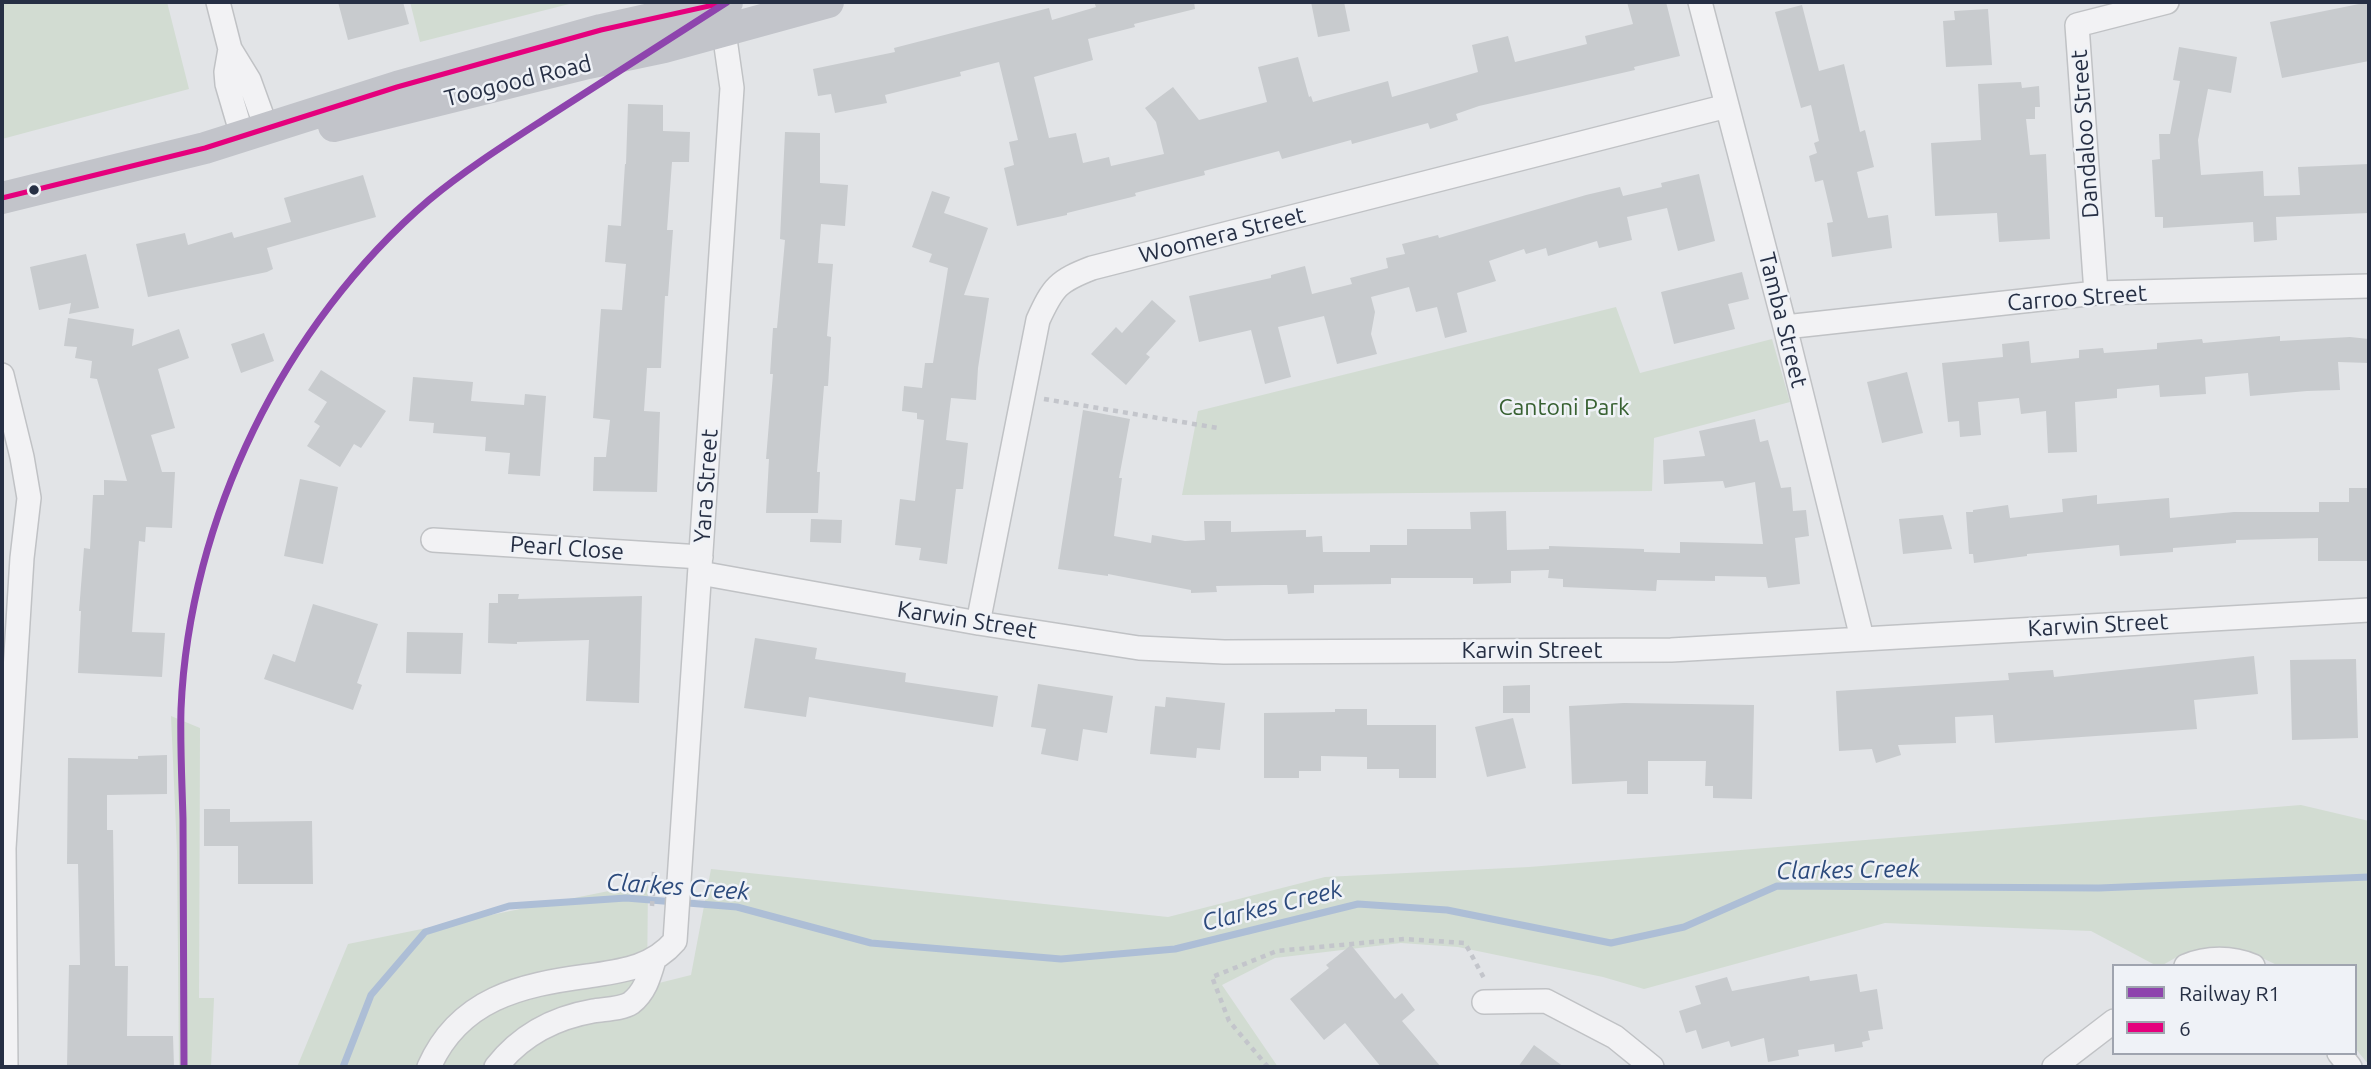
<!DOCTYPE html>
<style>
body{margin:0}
#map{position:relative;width:2371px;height:1069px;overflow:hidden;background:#e2e4e7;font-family:Ubuntu,sans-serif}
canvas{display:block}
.frame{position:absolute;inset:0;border:4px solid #262f44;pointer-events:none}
.legend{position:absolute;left:2112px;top:964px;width:245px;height:91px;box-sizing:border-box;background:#eff2f7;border:2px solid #9fa4af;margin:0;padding:9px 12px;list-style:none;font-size:21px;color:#262f44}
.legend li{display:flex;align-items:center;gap:14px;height:35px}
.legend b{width:35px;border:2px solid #9fa4af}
</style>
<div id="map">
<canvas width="2371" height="1069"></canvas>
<div class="frame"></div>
<ul class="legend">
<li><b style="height:9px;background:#8e44ad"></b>Railway R1</li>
<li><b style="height:9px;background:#e5007d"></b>6</li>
</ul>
</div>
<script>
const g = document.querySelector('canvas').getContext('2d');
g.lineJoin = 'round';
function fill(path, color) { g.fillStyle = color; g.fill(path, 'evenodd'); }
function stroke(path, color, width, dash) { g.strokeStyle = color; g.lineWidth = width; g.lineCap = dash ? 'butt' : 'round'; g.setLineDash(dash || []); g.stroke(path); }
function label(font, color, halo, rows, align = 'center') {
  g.font = font + ' Ubuntu,sans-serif'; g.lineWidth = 5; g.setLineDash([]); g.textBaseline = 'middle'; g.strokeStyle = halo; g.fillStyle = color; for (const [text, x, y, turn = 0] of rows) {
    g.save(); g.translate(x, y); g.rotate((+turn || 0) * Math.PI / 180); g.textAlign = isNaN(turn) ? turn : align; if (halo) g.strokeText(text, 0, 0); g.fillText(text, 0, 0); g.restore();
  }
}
const green = new Path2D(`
 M 2,2 L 167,2 L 189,89 L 2,139 Z
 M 410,2 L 577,2 L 420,42 Z
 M 1616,307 L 1640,373 L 1772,339 L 1790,402 L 1654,438 L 1652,491 L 1182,495 L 1198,411 Z
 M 171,716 L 200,728 L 199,998 L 214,998 L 211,1067 L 179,1067 L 177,851 Z
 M 2301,805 L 2369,821 L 2369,1065 L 2355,1048 L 2355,966 L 2279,966 L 2254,954 L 2214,949 L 2182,954 L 2161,966 L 2157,966 L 2091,931 L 1885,923 L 1644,989 L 1603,977 L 1458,947 L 1401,943 L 1275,958 L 1222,985 L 1278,1067 L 297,1067 L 348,944 L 648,883 L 647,986 L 691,975 L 711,869 L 1168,917 L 1325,877 L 1529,867 Z`);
const stream = new Path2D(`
 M 343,1067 L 371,995 L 425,932 L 509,906 L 626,898 L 737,907 L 871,943 L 1061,959 L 1175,949 L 1358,904 L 1447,910 L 1611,943 L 1684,927 L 1777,886 L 2099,888 L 2369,877`);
const building = new Path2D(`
 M 338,2 L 403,2 L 409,24 L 348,40 Z
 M 1094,2 L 1194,2 L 1195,9 L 1134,24 L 1135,27 L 1088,39 L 1093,60 L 1034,77 L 1049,138 L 1076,133 L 1083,163 L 1109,157 L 1111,166 L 1164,154 L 1156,122 L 1145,108 L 1173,87 L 1199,120 L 1267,102 L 1258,67 L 1298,57 L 1309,97 L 1311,96 L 1313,102 L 1388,81 L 1392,97 L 1478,72 L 1472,45 L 1508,36 L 1515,62 L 1587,44 L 1585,36 L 1633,24 L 1627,2 L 1666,2 L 1680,56 L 1634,67 L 1635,70 L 1479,106 L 1456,114 L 1458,120 L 1430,129 L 1428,123 L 1352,144 L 1351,140 L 1282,159 L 1279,151 L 1204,171 L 1205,175 L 1135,193 L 1136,196 L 1067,213 L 1067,215 L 1017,226 L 1004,168 L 1014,165 L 1009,142 L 1018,140 L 999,62 L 960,72 L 961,76 L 885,95 L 887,103 L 835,113 L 831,94 L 818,96 L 813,69 L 895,52 L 894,48 L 1049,8 L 1052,20 L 1096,7 Z
 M 1311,2 L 1344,2 L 1350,31 L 1318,37 Z
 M 2369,2 L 2369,61 L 2282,78 L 2270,22 Z
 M 1802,5 L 1819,71 L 1844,64 L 1860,132 L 1865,130 L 1874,167 L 1857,172 L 1868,218 L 1888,215 L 1892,248 L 1832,257 L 1827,223 L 1833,222 L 1823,180 L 1815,182 L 1809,156 L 1817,153 L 1814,143 L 1819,141 L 1811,105 L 1801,108 L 1775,12 Z
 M 1988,9 L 1992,65 L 1946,67 L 1943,21 L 1955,20 L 1954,11 Z
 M 2179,47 L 2237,57 L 2231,93 L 2208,89 L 2198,140 L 2201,175 L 2263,171 L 2264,196 L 2300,195 L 2298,167 L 2369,164 L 2369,213 L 2276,217 L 2277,240 L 2254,242 L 2253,222 L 2163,228 L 2163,217 L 2155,217 L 2152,160 L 2160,159 L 2159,134 L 2170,134 L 2180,81 L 2173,80 Z
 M 2021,82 L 2022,88 L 2039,86 L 2040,107 L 2035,107 L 2035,119 L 2026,119 L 2030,155 L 2046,154 L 2050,239 L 1999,242 L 1997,213 L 1935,216 L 1931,143 L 1981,140 L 1978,84 Z
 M 628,104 L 663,105 L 663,131 L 690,132 L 689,162 L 672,162 L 667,230 L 673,230 L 668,296 L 665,296 L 661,368 L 647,368 L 644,411 L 660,412 L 657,492 L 593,491 L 594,457 L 606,457 L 610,420 L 593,418 L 601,309 L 622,310 L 626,264 L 605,262 L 608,225 L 621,226 L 625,164 L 626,164 Z
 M 785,132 L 820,133 L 820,183 L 848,185 L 845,226 L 821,224 L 818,263 L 833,264 L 827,336 L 831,337 L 828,386 L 824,386 L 817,472 L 820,472 L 818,513 L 766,513 L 769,459 L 766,459 L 773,374 L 770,374 L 773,328 L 777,328 L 785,240 L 780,239 Z
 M 1699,174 L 1715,241 L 1678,251 L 1667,208 L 1627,217 L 1632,240 L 1599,248 L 1597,241 L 1548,256 L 1546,248 L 1526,254 L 1524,249 L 1489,261 L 1496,281 L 1457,293 L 1467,332 L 1445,338 L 1437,307 L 1416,312 L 1409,287 L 1371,297 L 1375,312 L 1371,334 L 1377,354 L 1337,364 L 1324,316 L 1278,327 L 1291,377 L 1265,384 L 1251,330 L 1199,342 L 1189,296 L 1271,278 L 1271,275 L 1305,266 L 1312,294 L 1352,284 L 1350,278 L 1388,268 L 1386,258 L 1405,254 L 1402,244 L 1438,235 L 1439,238 L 1586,195 L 1620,187 L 1623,196 L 1662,187 L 1661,183 Z
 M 363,175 L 376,217 L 267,248 L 273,269 L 267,272 L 148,297 L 136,244 L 185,233 L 188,245 L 232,232 L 234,238 L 291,222 L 284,198 Z
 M 932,191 L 950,197 L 944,213 L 988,228 L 964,295 L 989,298 L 978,368 L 976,400 L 951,398 L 946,440 L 968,443 L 963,489 L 956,489 L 947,564 L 919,560 L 921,548 L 895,545 L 900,499 L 915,501 L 924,420 L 917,419 L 917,413 L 902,411 L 904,386 L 922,388 L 925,363 L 933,363 L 948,268 L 929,262 L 932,254 L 912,247 Z
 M 86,254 L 99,308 L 69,314 L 71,303 L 39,310 L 30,267 Z
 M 1742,272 L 1749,299 L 1728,304 L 1735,329 L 1674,344 L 1661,292 Z
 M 1152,300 L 1176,321 L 1146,354 L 1150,357 L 1126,385 L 1091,354 L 1116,327 L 1122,333 Z
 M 68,318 L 134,329 L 132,346 L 179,329 L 189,358 L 158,369 L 175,428 L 151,435 L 162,472 L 175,472 L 172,528 L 146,527 L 145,542 L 139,541 L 132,632 L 165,633 L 162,677 L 78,673 L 81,611 L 79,611 L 84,548 L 90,549 L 93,495 L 104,495 L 104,480 L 127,481 L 97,379 L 90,378 L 92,361 L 75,358 L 77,347 L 64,346 Z
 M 264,333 L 274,361 L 241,373 L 231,344 Z
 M 2280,336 L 2280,341 L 2350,337 L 2369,339 L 2369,363 L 2338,362 L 2340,390 L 2307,391 L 2250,396 L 2248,373 L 2205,377 L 2206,394 L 2160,397 L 2159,385 L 2117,389 L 2117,398 L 2075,402 L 2077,452 L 2048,453 L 2046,411 L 2021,414 L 2019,398 L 1978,402 L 1981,435 L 1960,437 L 1959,421 L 1948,422 L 1942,363 L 2003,357 L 2002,344 L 2029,341 L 2031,363 L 2079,358 L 2079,350 L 2103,348 L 2104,353 L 2157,349 L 2157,343 L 2202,339 L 2203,343 Z
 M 321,370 L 386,411 L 361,448 L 354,444 L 340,467 L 307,446 L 320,426 L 314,422 L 327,402 L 308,390 Z
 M 1907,372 L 1923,433 L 1882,443 L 1867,382 Z
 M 413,377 L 473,382 L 471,401 L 524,405 L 525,394 L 546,396 L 540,476 L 508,474 L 510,453 L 485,451 L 486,437 L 433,433 L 434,423 L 409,421 Z
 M 1083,410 L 1130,419 L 1119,478 L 1122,478 L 1114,536 L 1151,543 L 1152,535 L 1185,541 L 1205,540 L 1204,521 L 1231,521 L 1231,532 L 1306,530 L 1306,537 L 1322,536 L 1323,552 L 1370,552 L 1370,545 L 1407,545 L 1407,529 L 1471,529 L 1470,512 L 1506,511 L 1507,550 L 1549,549 L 1549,546 L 1644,549 L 1644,552 L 1680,553 L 1680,542 L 1763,544 L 1755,482 L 1725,488 L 1723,481 L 1664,484 L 1663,460 L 1705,456 L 1699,431 L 1755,419 L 1760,442 L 1768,440 L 1781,488 L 1791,487 L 1793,511 L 1806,510 L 1809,536 L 1795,538 L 1800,584 L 1768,588 L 1766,577 L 1715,576 L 1715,581 L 1657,580 L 1656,591 L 1563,587 L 1563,579 L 1548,578 L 1549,570 L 1511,571 L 1511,583 L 1473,584 L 1473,578 L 1391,578 L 1391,584 L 1314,585 L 1314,593 L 1288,594 L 1287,585 L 1264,585 L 1216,586 L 1217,592 L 1191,593 L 1191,590 L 1108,574 L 1108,576 L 1058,569 Z
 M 300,479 L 338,487 L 323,564 L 284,556 Z
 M 2349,488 L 2369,488 L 2369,561 L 2318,561 L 2318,538 L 2236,540 L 2236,543 L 2173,548 L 2173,552 L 2120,556 L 2119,545 L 2027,554 L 2027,556 L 1974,563 L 1973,554 L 1969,554 L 1966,512 L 1973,512 L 1973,510 L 2008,505 L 2010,518 L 2063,512 L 2062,499 L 2097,495 L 2097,504 L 2169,498 L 2170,518 L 2234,512 L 2319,512 L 2319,502 L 2349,502 Z
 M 1943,515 L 1952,549 L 1903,554 L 1899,519 Z
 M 811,519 L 842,520 L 841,543 L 810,542 Z
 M 498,594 L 519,594 L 518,599 L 642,596 L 639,703 L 586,701 L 589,640 L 517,642 L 517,644 L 488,643 L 489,603 L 498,603 Z
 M 313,604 L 378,624 L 357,683 L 362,685 L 353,710 L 264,679 L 273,654 L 295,662 Z
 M 407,632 L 463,633 L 461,674 L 406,673 Z
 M 755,638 L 817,648 L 815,659 L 906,673 L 905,682 L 998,696 L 993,727 L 809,697 L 806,717 L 744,708 Z
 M 2254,656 L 2258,694 L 2194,700 L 2197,729 L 1995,743 L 1993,715 L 1955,717 L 1956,743 L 1898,745 L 1901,755 L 1876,763 L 1872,749 L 1839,751 L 1836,691 L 2009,680 L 2008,673 L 2053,670 L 2054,677 Z
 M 2356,659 L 2358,738 L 2292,740 L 2290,660 Z
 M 1038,684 L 1113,696 L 1107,733 L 1083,729 L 1078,761 L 1041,754 L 1046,729 L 1031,727 Z
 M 1530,685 L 1530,713 L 1503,713 L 1503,686 Z
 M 1166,697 L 1225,703 L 1220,750 L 1197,748 L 1196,758 L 1150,754 L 1155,706 L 1165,707 Z
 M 1624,703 L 1754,705 L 1752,799 L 1713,798 L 1713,786 L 1705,786 L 1706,761 L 1648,761 L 1648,794 L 1627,794 L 1627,781 L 1572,784 L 1569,706 Z
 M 1335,709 L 1367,709 L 1367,725 L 1436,725 L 1436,778 L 1399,778 L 1399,769 L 1367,769 L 1367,757 L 1321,756 L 1321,771 L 1299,771 L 1299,778 L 1264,778 L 1264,713 L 1335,712 Z
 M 1513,718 L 1526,768 L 1487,777 L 1475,727 Z
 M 167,755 L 167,794 L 107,795 L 107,830 L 113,830 L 115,966 L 128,966 L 127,1036 L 173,1036 L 174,1067 L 67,1067 L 69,965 L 80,965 L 78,864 L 67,864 L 68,758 L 138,759 L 138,756 Z
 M 204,809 L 230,809 L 230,822 L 312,821 L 313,884 L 238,884 L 238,846 L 204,846 Z
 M 1351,945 L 1395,999 L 1402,993 L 1415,1010 L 1402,1021 L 1441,1067 L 1381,1067 L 1345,1023 L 1324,1040 L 1290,999 L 1329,968 L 1326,965 Z
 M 1857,974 L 1860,992 L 1877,989 L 1883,1029 L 1868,1031 L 1870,1040 L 1862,1042 L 1863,1047 L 1835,1052 L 1834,1044 L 1798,1050 L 1799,1056 L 1768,1062 L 1764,1038 L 1731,1047 L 1729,1041 L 1702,1049 L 1696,1030 L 1686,1033 L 1679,1011 L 1701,1004 L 1695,986 L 1727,977 L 1732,991 L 1809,976 L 1810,981 Z
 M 1534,1045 L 1564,1067 L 1518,1067 Z`);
const path = new Path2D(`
 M 1044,399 L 1218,428
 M 652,906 L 654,872
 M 1268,1067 L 1229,1021 L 1212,977 L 1277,951 L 1404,939 L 1465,943 L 1485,980`);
const street = new Path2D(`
 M 218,2 L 230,49 L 226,72 L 227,84 L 242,135
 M 1700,2 L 1785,327 L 1862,638
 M 230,49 L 249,80 L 266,127
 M 2096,293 L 2077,25 L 2167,2
 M 1785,327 L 2096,293 L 2369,286
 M 2,375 L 22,457 L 29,498 L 22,558 L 4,848 L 6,1067
 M 433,540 L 701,557
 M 700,573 L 978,623 L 1139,648 L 1224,652 L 1671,650 L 2369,610
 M 978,623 L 1038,320 C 1053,287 1058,281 1092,268 L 1727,106
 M 2186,966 C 2207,957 2232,957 2253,966
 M 1484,1002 L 1546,1001 L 1615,1037 L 1652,1067
 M 2339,1053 L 2350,1067
 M 429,1067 C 459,999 520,985 588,976 C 621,971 652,968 675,941 L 732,88 L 724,32
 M 496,1067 C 521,1035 553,1018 593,1011 C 604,1009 622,1009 631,1003 C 645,992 649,977 654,960
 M 2054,1067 L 2114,1021`);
const secondary = new Path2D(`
 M 334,126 L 588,63 L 664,47 L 828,2
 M 2,198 L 205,148 L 397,87 L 601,30 L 727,2`);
const bus1 = new Path2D(`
 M 2,198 L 205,148 L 397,87 L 601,30 L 727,2`);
const rail1 = new Path2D(`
 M 184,1067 C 184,985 183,902 183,819 C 182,783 180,745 181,709 C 189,519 284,324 429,200 C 465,170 506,144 546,118 C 606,79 667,41 727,2`);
const markers = [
 [34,190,6,"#262f44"]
];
const streetNames = [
 ["Toogood Road",518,81,-14],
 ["Dandaloo Street",2085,134,-94],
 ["Woomera Street",1222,235,-14],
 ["Carroo Street",2077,298,-4],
 ["Tamba Street",1783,320,76],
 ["Yara Street",706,486,-86],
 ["Pearl Close",567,548,4],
 ["Karwin Street",967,620,9],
 ["Karwin Street",2098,625,-3],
 ["Karwin Street",1532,650]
];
const parkNames = [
 ["Cantoni Park",1564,407]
];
const waterNames = [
 ["Clarkes Creek",1848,870,-1],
 ["Clarkes Creek",678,887,4],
 ["Clarkes Creek",1272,906,-14]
];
fill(green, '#d2dcd2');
stroke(stream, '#adbed6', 7);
fill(building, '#c8cbce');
stroke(street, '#c0c2c5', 26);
stroke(path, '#c3c5cb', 4.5, [5, 5]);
stroke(street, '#f2f2f4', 23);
stroke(secondary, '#c2c4ca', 32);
stroke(bus1, '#e5007d', 5);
stroke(rail1, '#8e44ad', 7);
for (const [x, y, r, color] of markers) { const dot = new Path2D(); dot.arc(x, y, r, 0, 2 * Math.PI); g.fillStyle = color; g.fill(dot); stroke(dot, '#eff2f7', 2.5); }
label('23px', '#262f44', '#eff2f7', streetNames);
label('23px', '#386132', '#eff2f7', parkNames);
label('italic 24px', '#2c4a7c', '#eff2f7', waterNames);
</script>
